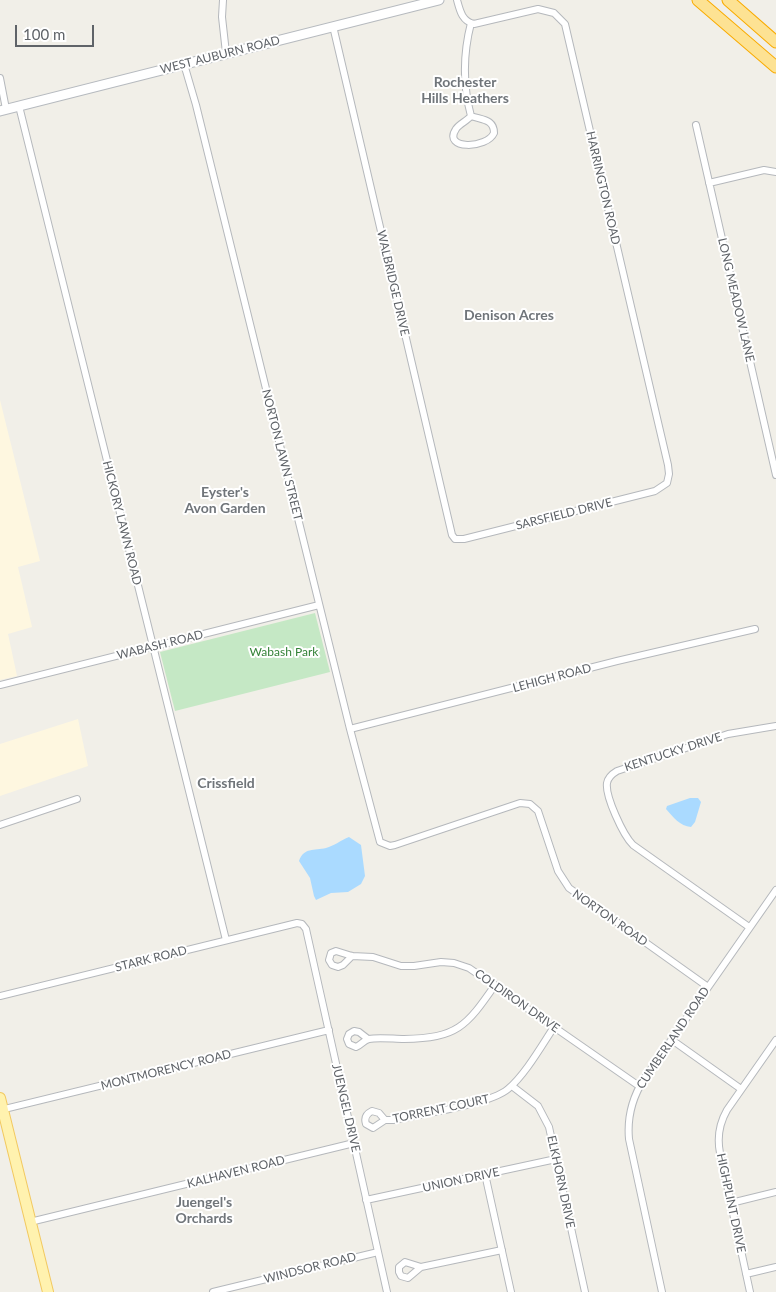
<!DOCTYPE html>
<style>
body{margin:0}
#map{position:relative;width:776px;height:1292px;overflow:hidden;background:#f1efe8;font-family:Lato,sans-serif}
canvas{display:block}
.scale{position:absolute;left:15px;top:25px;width:79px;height:22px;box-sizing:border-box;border:2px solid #5f6368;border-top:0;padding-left:6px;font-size:15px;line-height:18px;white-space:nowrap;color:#5f6368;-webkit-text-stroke:4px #fff;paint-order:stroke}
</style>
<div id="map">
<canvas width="776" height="1292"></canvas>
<div class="scale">100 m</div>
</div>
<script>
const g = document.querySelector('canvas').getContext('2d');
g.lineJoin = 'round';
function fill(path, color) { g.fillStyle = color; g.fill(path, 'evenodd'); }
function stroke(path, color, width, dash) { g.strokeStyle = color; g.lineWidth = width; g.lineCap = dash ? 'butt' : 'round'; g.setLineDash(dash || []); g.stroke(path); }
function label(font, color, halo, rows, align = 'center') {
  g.font = font + ' Lato,sans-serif'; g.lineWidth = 4; g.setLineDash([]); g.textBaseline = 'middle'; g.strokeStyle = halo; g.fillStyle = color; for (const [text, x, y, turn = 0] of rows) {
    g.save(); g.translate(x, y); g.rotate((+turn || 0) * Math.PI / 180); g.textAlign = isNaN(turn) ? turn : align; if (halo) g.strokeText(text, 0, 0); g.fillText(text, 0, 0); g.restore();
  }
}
const commercial = new Path2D(`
 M 0,400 L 40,561 L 18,567 L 32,627 L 8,634 L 17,676 L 0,680 Z
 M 78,719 L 88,766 L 0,796 L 0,744 Z`);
const green = new Path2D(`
 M 315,613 L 330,672 L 175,711 L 160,652 Z`);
const water = new Path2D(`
 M 690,798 L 698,798 L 701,802 L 695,822 L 691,827 C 680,826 673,817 666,809 L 667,806 Z
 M 349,837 L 361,845 L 365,876 L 361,884 L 348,892 L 331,893 L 316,900 L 314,896 L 310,878 L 299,861 C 304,847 314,851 326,848 C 334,846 341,840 349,837 Z`);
const street = new Path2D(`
 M 223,0 L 222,17 L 226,53
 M 471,23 C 463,54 463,86 471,116 C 467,121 459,124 456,129 C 442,150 487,149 494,133 C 494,119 482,120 471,116
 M 333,26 L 452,535 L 455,539 L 464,539 L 655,491 L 667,483 L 669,474 L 668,465 L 565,24 L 554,13 L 538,9 L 474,24 C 462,21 460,11 457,0
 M 184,64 L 196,105 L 350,729 L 380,842 L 390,846 L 395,845 L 520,803 L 530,804 L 538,811 L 558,871 L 569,888 L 708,987
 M 0,78 L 6,109
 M 19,106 L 226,940
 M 696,125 L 776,475
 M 709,183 L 764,170 L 776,172
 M 0,685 L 319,605
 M 350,729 L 617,661 L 755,629
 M 0,825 L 77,799
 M 749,927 L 633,845 C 623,835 605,796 607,783 C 608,777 612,774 617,771 L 728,734 L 776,726
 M 352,956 L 343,965 L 338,967 L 332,965 L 329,960 L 331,953 L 336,951 L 352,956 L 373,957 L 401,966 L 414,966 L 441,962 L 454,963 L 469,968 L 639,1086
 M 0,996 L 297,923 L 302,924 L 306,929 L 387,1292
 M 368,1039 L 359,1032 L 354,1031 L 349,1034 L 347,1039 L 349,1044 L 356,1047 C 361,1045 364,1040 369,1039 C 378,1037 394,1039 404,1039 C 457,1038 466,1027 495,985
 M 672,1040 L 741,1089
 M 512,1086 L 538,1106 L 549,1127 L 585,1292
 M 0,1110 L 329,1030
 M 385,1120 L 373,1128 L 366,1124 C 364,1118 366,1114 372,1111 L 379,1113 L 385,1120 L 393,1120 C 420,1114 489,1105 508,1089 C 525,1075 542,1045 554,1027
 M 485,1174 L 511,1292
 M 366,1200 L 556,1159
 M 731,1203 L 776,1192
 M 30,1222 L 354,1143
 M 421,1267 L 405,1262 L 399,1267 L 399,1272 L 401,1276 L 408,1278 L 421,1267 L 502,1250
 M 746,1274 L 776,1267
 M 213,1292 L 378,1252
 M 662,1292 L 629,1139 C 627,1117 632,1098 644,1079 L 776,890
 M 750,1292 L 720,1153 C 717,1138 719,1124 727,1110 L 776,1040`);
const secondary = new Path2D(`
 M 0,111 L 439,0`);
const primary = new Path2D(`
 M 0,1098 L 48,1292`);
const highway = new Path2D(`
 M 698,0 L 776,67
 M 728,0 L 776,42`);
const streetNames = [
 ["WEST AUBURN ROAD",220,55,-14],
 ["HARRINGTON ROAD",603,188,77],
 ["WALBRIDGE DRIVE",393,283,77],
 ["LONG MEADOW LANE",736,300,77],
 ["NORTON LAWN STREET",282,455,76],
 ["SARSFIELD DRIVE",564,514,-14],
 ["HICKORY LAWN ROAD",122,523,76],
 ["WABASH ROAD",160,645,-14],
 ["LEHIGH ROAD",552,678,-15],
 ["KENTUCKY DRIVE",673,752,-18],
 ["NORTON ROAD",610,918,35],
 ["STARK ROAD",151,959,-14],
 ["COLDIRON DRIVE",517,1001,35],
 ["CUMBERLAND ROAD",673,1038,-56],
 ["MONTMORENCY ROAD",166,1070,-14],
 ["JUENGEL DRIVE",346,1108,77],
 ["TORRENT COURT",441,1109,-12],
 ["KALHAVEN ROAD",236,1172,-14],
 ["UNION DRIVE",461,1180,-12],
 ["ELKHORN DRIVE",561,1182,78],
 ["HIGHPLINT DRIVE",731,1203,78],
 ["WINDSOR ROAD",310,1268,-14]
];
const parkNames = [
 ["Wabash Park",284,652]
];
const neighbourhoodNames = [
 ["Rochester",465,82],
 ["Hills Heathers",465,98],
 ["Denison Acres",509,315],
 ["Eyster's",225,492],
 ["Avon Garden",225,508],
 ["Crissfield",226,783],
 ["Juengel's",204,1202],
 ["Orchards",204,1218]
];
fill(commercial, '#fef7e0');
fill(green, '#c5e8c5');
fill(water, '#aadaff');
stroke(street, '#b5b8bc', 8);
stroke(secondary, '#b6babf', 11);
stroke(primary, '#f2c960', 12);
stroke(highway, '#f9ab00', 13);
stroke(street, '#fff', 6);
stroke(secondary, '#fff', 9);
stroke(primary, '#fff2af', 10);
stroke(highway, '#fde293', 11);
label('12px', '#5f6368', '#fff', streetNames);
label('12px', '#348238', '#fff', parkNames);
label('bold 14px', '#70757a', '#fff', neighbourhoodNames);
</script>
